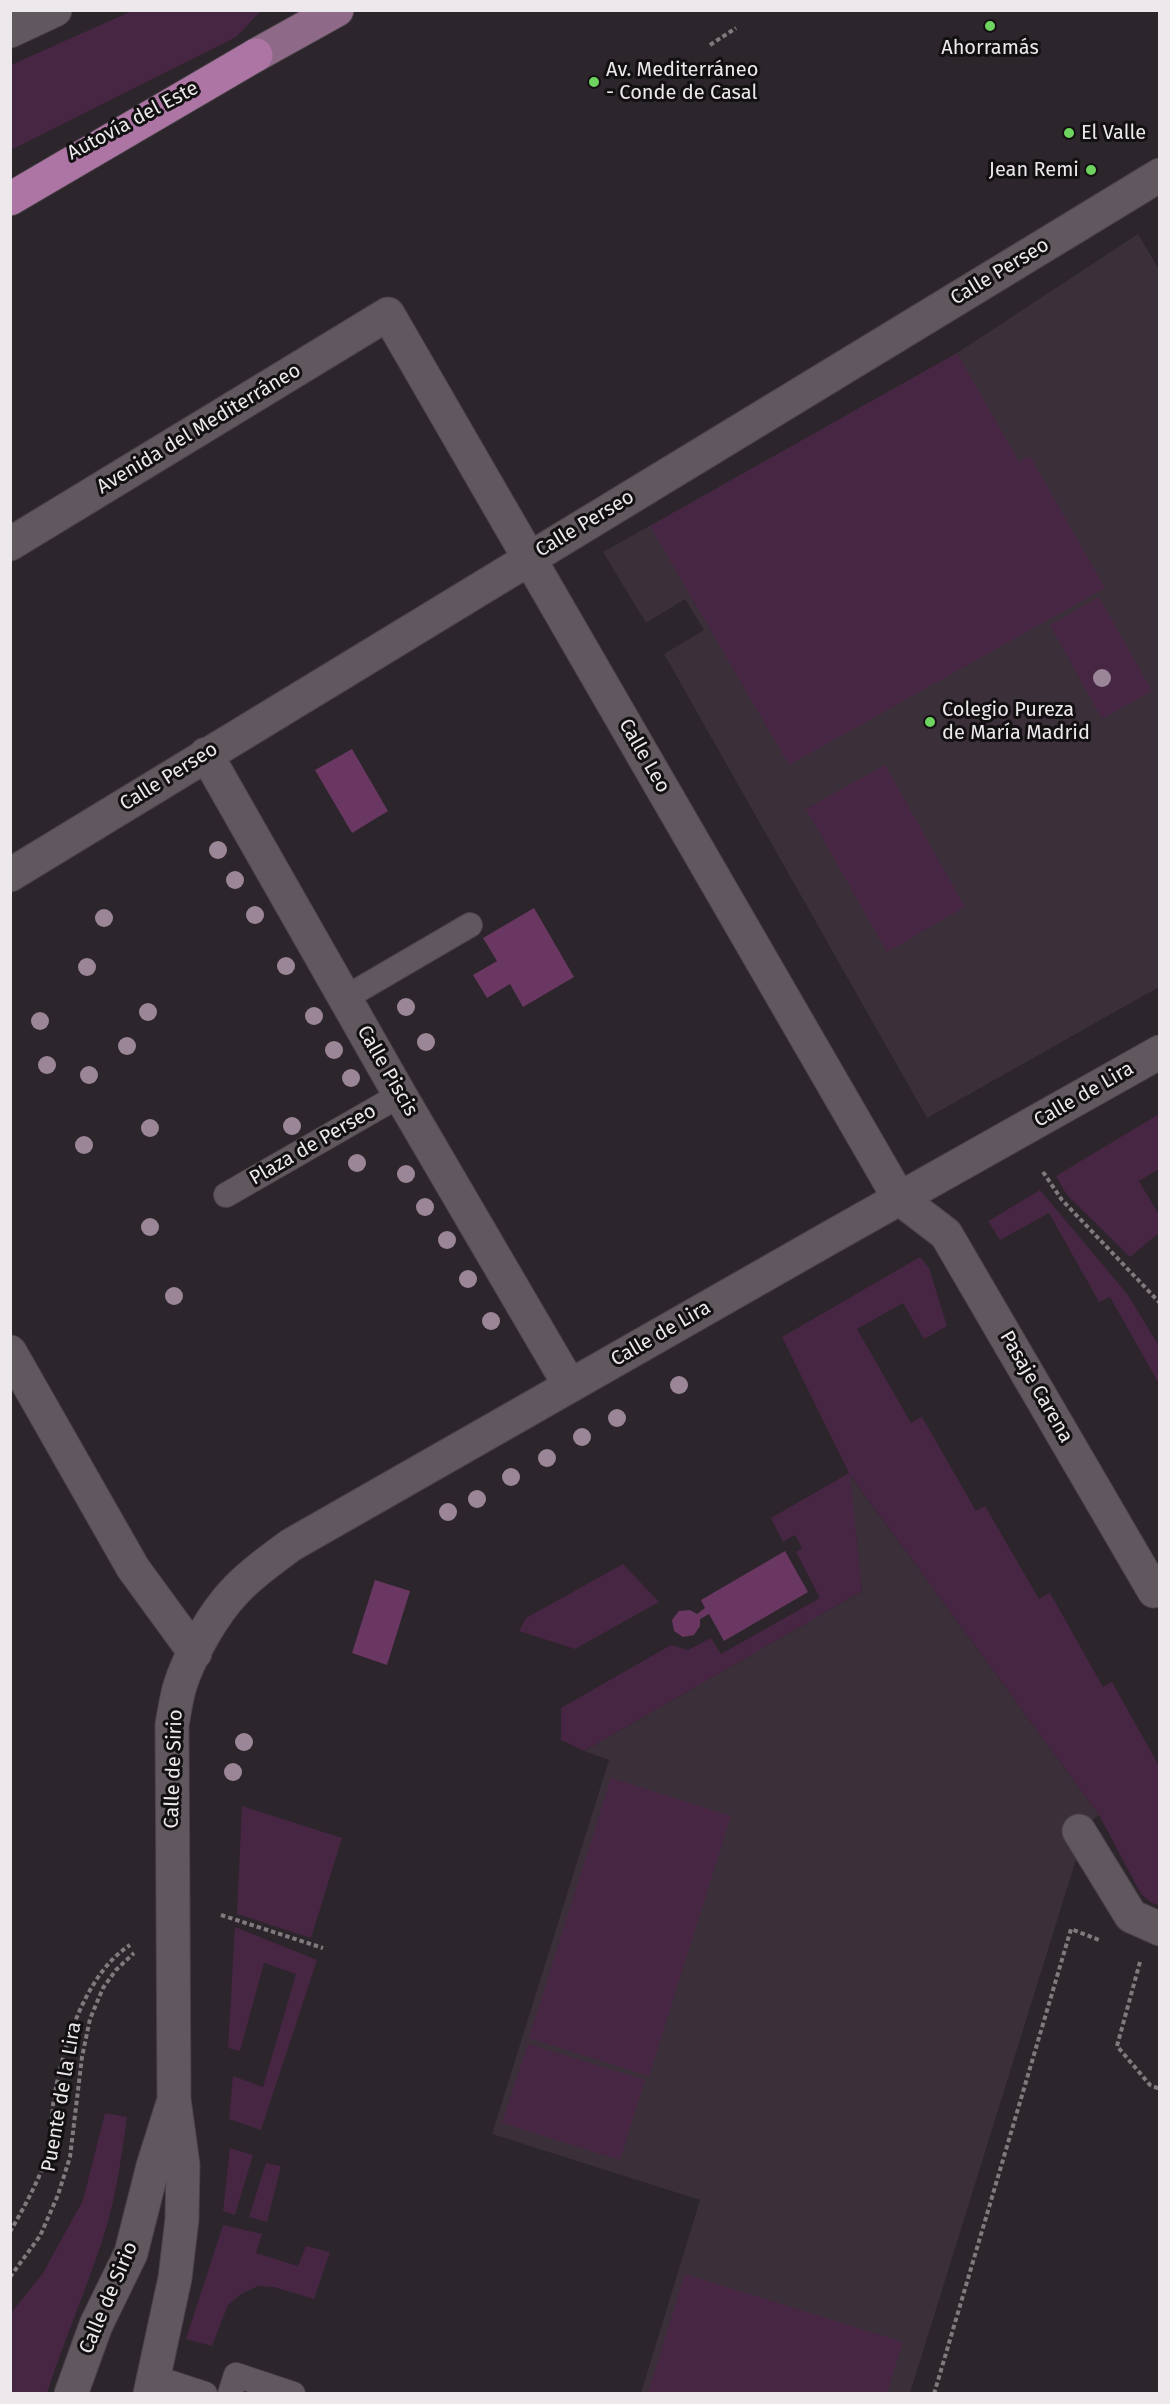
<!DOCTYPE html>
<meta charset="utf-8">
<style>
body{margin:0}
#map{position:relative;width:1170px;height:2404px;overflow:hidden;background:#2c252b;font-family:"Fira Sans",sans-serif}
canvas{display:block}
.frame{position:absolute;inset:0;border:12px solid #ede8ec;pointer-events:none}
</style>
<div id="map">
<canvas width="1170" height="2404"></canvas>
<div class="frame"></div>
</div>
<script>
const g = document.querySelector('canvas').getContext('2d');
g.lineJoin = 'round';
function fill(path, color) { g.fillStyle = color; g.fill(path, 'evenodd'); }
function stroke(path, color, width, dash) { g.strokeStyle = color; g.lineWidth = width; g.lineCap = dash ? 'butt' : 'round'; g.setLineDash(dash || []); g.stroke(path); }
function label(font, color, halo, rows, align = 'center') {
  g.font = font + ' "Fira Sans",sans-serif'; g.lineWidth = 6; g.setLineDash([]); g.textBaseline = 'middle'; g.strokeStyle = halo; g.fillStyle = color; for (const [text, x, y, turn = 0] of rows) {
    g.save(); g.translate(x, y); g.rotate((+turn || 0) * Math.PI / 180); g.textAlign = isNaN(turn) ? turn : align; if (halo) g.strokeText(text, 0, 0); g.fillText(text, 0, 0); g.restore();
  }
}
const built = new Path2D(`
 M 1138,234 L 1160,271 L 1159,987 L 927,1118 L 664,654 L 704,630 L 685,599 L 646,623 L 603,552 L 957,353 Z
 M 849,1474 L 1099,1815 L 1079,1831 L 1079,1850 L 910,2393 L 641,2393 L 700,2200 L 492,2134 L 609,1760 L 584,1751 L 862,1591 Z`);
const green = new Path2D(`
 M 134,10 L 261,11 L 236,37 L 11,150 L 11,65 Z
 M 957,353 L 1019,462 L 1030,456 L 1105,588 L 789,765 L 650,526 Z
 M 1099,597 L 1152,691 L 1102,719 L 1050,625 Z
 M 885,765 L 965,907 L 887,952 L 806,809 Z
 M 1159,1114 L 1159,1169 L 1139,1181 L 1159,1215 L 1159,1233 L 1130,1257 L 1067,1195 L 1056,1176 Z
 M 1040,1190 L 1128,1295 L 1159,1346 L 1159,1384 L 1110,1297 L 1099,1302 L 1049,1213 L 1000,1240 L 988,1221 Z
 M 920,1257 L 929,1268 L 947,1326 L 924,1339 L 903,1303 L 857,1329 L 911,1423 L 922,1417 L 976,1511 L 985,1506 L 1039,1599 L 1050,1593 L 1103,1687 L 1112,1682 L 1159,1766 L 1159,1905 L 1152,1903 L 1141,1894 L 1099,1815 L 850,1475 L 862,1591 L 584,1751 L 561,1740 L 561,1708 L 671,1645 L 688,1650 L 711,1638 L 721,1654 L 820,1598 L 796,1552 L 802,1548 L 795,1535 L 783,1542 L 771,1518 L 849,1473 L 782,1337 Z
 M 623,1564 L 659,1602 L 575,1649 L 519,1631 L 526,1618 Z
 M 611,1778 L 731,1816 L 649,2076 L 529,2038 Z
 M 242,1806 L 342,1838 L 311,1938 L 237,1914 Z
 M 235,1927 L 317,1960 L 261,2130 L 229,2119 L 233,2076 L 263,2087 L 296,1974 L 264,1963 L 240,2051 L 228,2048 Z
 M 528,2044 L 645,2080 L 620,2160 L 502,2123 Z
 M 105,2113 L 127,2117 C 122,2154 117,2190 107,2225 C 90,2282 65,2337 47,2393 L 11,2393 L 11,2313 L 43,2273 L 83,2200 Z
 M 230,2148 L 253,2155 L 235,2215 L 223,2211 Z
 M 266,2163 L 281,2166 L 267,2222 L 249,2217 Z
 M 223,2225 L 262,2234 L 256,2253 L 298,2266 L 306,2246 L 330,2252 L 314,2299 L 274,2287 L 258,2286 L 241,2294 L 228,2305 L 212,2346 L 186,2339 Z
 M 685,2274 L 903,2342 L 887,2393 L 648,2393 Z`);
const water = new Path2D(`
 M 352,749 L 388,811 L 352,833 L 315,770 Z
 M 534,908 L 574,977 L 523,1007 L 510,984 L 487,998 L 473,975 L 497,961 L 483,938 Z
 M 785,1551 L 808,1592 L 724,1641 L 709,1614 L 700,1619 L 700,1626 L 694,1635 L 683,1637 L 674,1631 L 672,1620 L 679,1611 L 690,1610 L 697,1614 L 705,1608 L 701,1600 Z
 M 375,1580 L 410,1591 L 387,1665 L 352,1653 Z`);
const path = new Path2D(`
 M 710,45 L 736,28
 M 1043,1172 L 1062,1200 L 1160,1303
 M 221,1915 L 323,1948
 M 1140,1962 L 1117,2046 L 1150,2085 L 1160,2089
 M 10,2232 C 24,2207 39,2181 48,2153 C 53,2136 51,2116 54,2098 C 63,2047 85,1974 130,1945
 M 10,2277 L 40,2236 L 58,2195 L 70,2157 L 82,2057 L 90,2019 L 103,1988 L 116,1970 L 134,1953
 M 934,2394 L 1071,1929 L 1099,1940`);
const service = new Path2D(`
 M 345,998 L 470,925
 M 226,1195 L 400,1095
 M 153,2377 L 205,2394
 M 230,2394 L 236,2375 L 293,2394`);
const minor = new Path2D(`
 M 10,31 L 55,10
 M 10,544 L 388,314 L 899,1198 L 946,1234 L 1154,1591
 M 206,754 L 400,1095 L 570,1386
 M 10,875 L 1160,175
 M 10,1352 L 133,1568 L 195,1653
 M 1079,1831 L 1131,1916 L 1160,1929
 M 71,2394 L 96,2325 L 131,2253 L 153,2166 L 172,2106
 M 150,2394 L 175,2278 L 182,2219 L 183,2165 L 174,2099 L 172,1725 C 174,1713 176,1701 179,1689 C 188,1658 214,1612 237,1589 C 253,1572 272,1559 291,1545 L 831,1237 L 1160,1052`);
const primary = new Path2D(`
 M 256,55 L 337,10`);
const motorway = new Path2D(`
 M 10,199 L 256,55`);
const trees = [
 [1102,678],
 [218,850],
 [235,880],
 [255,915],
 [104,918],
 [286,966],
 [87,967],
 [406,1007],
 [148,1012],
 [314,1016],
 [40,1021],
 [426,1042],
 [127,1046],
 [334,1050],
 [47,1065],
 [89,1075],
 [351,1078],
 [292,1126],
 [150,1128],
 [84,1145],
 [357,1163],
 [406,1174],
 [425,1207],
 [150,1227],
 [447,1240],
 [468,1279],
 [174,1296],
 [491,1321],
 [679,1385],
 [617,1418],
 [582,1437],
 [547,1458],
 [511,1477],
 [477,1499],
 [448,1512],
 [244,1742],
 [233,1772]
];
const markers = [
 [990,26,6,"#6fd35f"],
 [594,82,6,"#6fd35f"],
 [1069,133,6,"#6fd35f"],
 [1091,170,6,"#6fd35f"],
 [930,722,6,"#6fd35f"]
];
const poiNames = [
 ["Ahorramás",990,48,"center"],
 ["Av. Mediterráneo",606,70],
 ["- Conde de Casal",606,93],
 ["El Valle",1081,133],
 ["Jean Remi",1079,170,"right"],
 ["Colegio Pureza",942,710],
 ["de María Madrid",942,733]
];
const streetNames = [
 ["Autovía del Este",133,121,-28],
 ["Calle Perseo",1000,272,-31],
 ["Avenida del Mediterráneo",199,429,-31],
 ["Calle Perseo",585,524,-31],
 ["Calle Leo",644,756,60],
 ["Calle Perseo",169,777,-32],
 ["Calle Piscis",387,1071,60],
 ["Calle de Lira",1084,1095,-30],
 ["Plaza de Perseo",313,1145,-30],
 ["Calle de Lira",661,1334,-30],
 ["Pasaje Carena",1036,1387,60],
 ["Calle de Sirio",174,1769,-88],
 ["Puente de la Lira",62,2097,-80],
 ["Calle de Sirio",109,2298,-67]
];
fill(built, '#3b2f39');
fill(green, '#472643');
fill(water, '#693762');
stroke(service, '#494248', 26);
stroke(minor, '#494248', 35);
stroke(primary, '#494248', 35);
stroke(motorway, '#494248', 35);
stroke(path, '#807a7f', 4, [4.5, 3]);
stroke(service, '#60585e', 24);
stroke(minor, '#60585e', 33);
stroke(primary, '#8e6988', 33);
stroke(motorway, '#ac75a4', 33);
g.fillStyle = '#9b8697';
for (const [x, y] of trees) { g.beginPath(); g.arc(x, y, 9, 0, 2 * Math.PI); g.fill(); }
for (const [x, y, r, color] of markers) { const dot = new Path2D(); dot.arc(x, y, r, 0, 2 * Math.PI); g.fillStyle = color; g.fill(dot); stroke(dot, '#131012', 2); }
label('20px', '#ede8ec', '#131012', poiNames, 'left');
label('20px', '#ede8ec', '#131012', streetNames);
</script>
